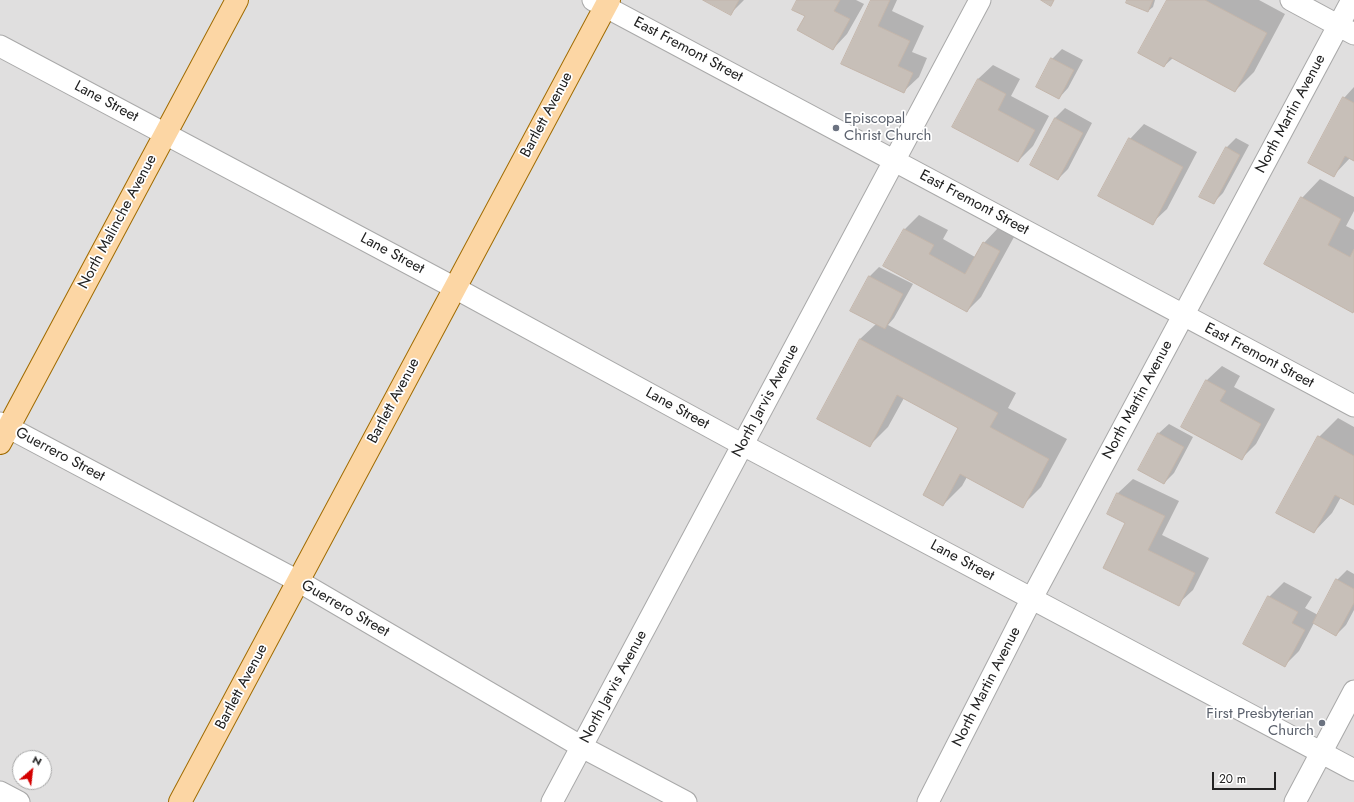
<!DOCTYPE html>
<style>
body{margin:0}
#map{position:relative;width:1354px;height:802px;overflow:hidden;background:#f2efe9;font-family:Jost,sans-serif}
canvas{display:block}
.north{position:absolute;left:12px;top:750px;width:40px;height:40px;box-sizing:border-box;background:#fff;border:1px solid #a7a7a7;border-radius:50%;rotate:28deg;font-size:11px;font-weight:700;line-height:16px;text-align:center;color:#222}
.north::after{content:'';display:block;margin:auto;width:14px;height:18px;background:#d40000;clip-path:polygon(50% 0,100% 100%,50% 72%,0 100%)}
.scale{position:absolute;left:1212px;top:772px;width:64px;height:18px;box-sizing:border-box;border:2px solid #222;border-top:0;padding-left:5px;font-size:12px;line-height:14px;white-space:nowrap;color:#222;-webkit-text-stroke:3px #fff;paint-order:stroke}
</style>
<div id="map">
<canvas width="1354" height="802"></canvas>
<div class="north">N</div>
<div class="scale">20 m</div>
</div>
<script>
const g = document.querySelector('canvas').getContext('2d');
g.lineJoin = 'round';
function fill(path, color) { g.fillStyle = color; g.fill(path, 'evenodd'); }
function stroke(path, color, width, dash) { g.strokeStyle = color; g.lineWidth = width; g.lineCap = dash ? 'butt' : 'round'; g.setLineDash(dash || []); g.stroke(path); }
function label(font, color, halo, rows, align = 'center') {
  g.font = font + ' Jost,sans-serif'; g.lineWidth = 3.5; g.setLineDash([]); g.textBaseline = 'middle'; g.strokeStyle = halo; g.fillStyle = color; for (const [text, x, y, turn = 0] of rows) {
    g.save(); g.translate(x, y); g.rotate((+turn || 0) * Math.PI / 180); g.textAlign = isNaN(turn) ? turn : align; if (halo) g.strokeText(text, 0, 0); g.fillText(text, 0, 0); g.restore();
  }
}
const residential = new Path2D(`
 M 0,0 L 1354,0 L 1354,802 L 0,802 ZM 20,758 L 44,758 L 44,782 L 20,782 Z`);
const shadow = new Path2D(`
 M 705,0 L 744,0 L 730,14 Z
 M 798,0 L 856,0 L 864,4 L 847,34 L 833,49 L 806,16 Z
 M 872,0 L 897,0 L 892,11 L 924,26 L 912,52 L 927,58 L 919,77 L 904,91 L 843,63 Z
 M 1128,0 L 1155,0 L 1153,7 L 1148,11 Z
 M 1168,0 L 1259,0 L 1285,14 L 1254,72 L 1235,91 L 1173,58 L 1164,66 Z
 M 1062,49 L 1083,60 L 1068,88 L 1059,98 L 1052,59 Z
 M 993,65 L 1020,79 L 1011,96 L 1049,116 L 1033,146 L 1018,161 L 978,79 Z
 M 1354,87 L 1354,160 L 1350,158 L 1334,175 L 1344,98 Z
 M 1065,108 L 1092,123 L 1068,169 L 1058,179 L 1031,165 L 1055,118 Z
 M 1144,124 L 1197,152 L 1167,209 L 1152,223 L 1130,139 Z
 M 1236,138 L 1249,145 L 1223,193 L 1213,203 L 1226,148 Z
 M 1320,179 L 1354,197 L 1354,211 L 1346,226 L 1354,230 L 1354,310 L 1353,311 L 1302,198 Z
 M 919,215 L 948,230 L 943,239 L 975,257 L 984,243 L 998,228 L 1014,237 L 981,297 L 967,311 L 885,266 L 905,229 Z
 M 879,267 L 913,284 L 894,318 L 888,325 L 1016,393 L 1008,408 L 1067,439 L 1041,487 L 1022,506 L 967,477 L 962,486 L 943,505 L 960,428 L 904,398 L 888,427 L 869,446 L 860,339 L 876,324 L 851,311 L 870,276 Z
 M 1222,366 L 1240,376 L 1234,387 L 1275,409 L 1256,444 L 1241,459 L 1182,427 L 1207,380 Z
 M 1338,418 L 1354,427 L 1354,504 L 1341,497 L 1332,513 L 1314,532 L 1319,437 Z
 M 1169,424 L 1193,437 L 1174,473 L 1164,483 L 1139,470 L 1159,433 Z
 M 1133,479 L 1179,501 L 1162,535 L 1209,558 L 1193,590 L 1178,604 L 1127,522 L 1108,513 L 1118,493 Z
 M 1347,570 L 1354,574 L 1354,610 L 1346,625 L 1336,635 L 1314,623 L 1299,651 L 1285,665 L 1269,597 L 1284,582 L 1312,597 L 1305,608 L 1318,615 L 1337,580 Z`);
const building = new Path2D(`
 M 703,0 L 739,0 L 731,15 Z
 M 797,0 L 840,0 L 834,11 L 850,19 L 833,50 L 797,30 L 805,16 L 792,10 Z
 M 871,0 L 890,0 L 878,26 L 910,41 L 898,66 L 913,73 L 904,93 L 841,64 Z
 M 1041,0 L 1054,0 L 1051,6 Z
 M 1127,0 L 1153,0 L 1148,12 L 1126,3 Z
 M 1167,0 L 1205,0 L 1267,33 L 1235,92 L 1170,57 L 1164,67 L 1138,53 Z
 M 1051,58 L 1074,70 L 1059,99 L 1036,87 Z
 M 978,79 L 1006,94 L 998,110 L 1035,130 L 1018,162 L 952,127 Z
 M 1343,97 L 1354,103 L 1354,161 L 1345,156 L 1334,177 L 1308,163 Z
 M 1055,118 L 1083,133 L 1058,180 L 1030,165 Z
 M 1129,138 L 1183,167 L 1153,225 L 1098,196 Z
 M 1226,147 L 1240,155 L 1214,204 L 1199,197 Z
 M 1301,197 L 1341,219 L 1328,245 L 1350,257 L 1354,249 L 1354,310 L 1353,313 L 1264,264 Z
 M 904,229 L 934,245 L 929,254 L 965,274 L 983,242 L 1000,251 L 967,312 L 883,266 Z
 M 869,276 L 903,294 L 885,329 L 850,311 Z
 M 860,339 L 998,413 L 990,427 L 1049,459 L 1023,508 L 960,474 L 943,506 L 923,495 L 958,428 L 897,395 L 870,447 L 817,419 Z
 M 1206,380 L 1226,391 L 1220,401 L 1261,424 L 1242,460 L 1181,427 Z
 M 1158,433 L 1184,447 L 1164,484 L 1138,470 Z
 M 1318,436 L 1354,456 L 1354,505 L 1335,495 L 1314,533 L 1276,513 Z
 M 1117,493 L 1165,516 L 1148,550 L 1195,573 L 1179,606 L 1103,568 L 1125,523 L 1107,514 Z
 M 1336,579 L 1354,589 L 1354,603 L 1336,636 L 1313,623 Z
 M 1268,596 L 1298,612 L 1292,623 L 1305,630 L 1285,667 L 1243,644 Z`);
const minor = new Path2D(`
 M 593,0 L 1354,406
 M 1291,0 L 1354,34
 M 0,46 L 455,288 L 743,445 L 1354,770
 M 0,423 L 298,581 L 582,747 L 686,802
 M 0,792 L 19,802
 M 552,802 L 980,0
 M 928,802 L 1032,598 L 1352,0
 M 1295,802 L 1354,691`);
const major = new Path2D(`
 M 0,443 L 237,0
 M 180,802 L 609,0`);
const markers = [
 [836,128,4,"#6b7280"],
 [1322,723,4,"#6b7280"]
];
const streetNames = [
 ["East Fremont Street",688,50,28],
 ["Lane Street",106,102,28],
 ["North Martin Avenue",1291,114,-62],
 ["Bartlett Avenue",547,115,-62],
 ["East Fremont Street",974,203,28],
 ["North Malinche Avenue",118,222,-62],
 ["Lane Street",392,254,28],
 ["East Fremont Street",1259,356,28],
 ["North Martin Avenue",1138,400,-62],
 ["Bartlett Avenue",394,401,-62],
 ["North Jarvis Avenue",766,401,-62],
 ["Lane Street",677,409,29],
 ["Guerrero Street",60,455,28],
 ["Lane Street",962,561,28],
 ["Guerrero Street",345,609,30],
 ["Bartlett Avenue",242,687,-62],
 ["North Jarvis Avenue",614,687,-62],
 ["North Martin Avenue",987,687,-63]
];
const worshipNames = [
 ["Episcopal",844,119],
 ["Christ Church",844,136],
 ["First Presbyterian",1314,714,"right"],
 ["Church",1314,731,"right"]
];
fill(residential, '#e0dfdf');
fill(shadow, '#0003');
fill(building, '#c7bfb8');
stroke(building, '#c4b6ab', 1);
stroke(minor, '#a9a9a9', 23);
stroke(major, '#a06b00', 24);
stroke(minor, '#fff', 21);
stroke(major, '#fcd6a4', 22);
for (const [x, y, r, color] of markers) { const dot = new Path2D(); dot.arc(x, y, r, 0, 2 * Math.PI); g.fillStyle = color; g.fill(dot); stroke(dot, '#fff', 1.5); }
label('15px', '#222', '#fff', streetNames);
label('15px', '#5b616d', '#fff', worshipNames, 'left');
</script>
